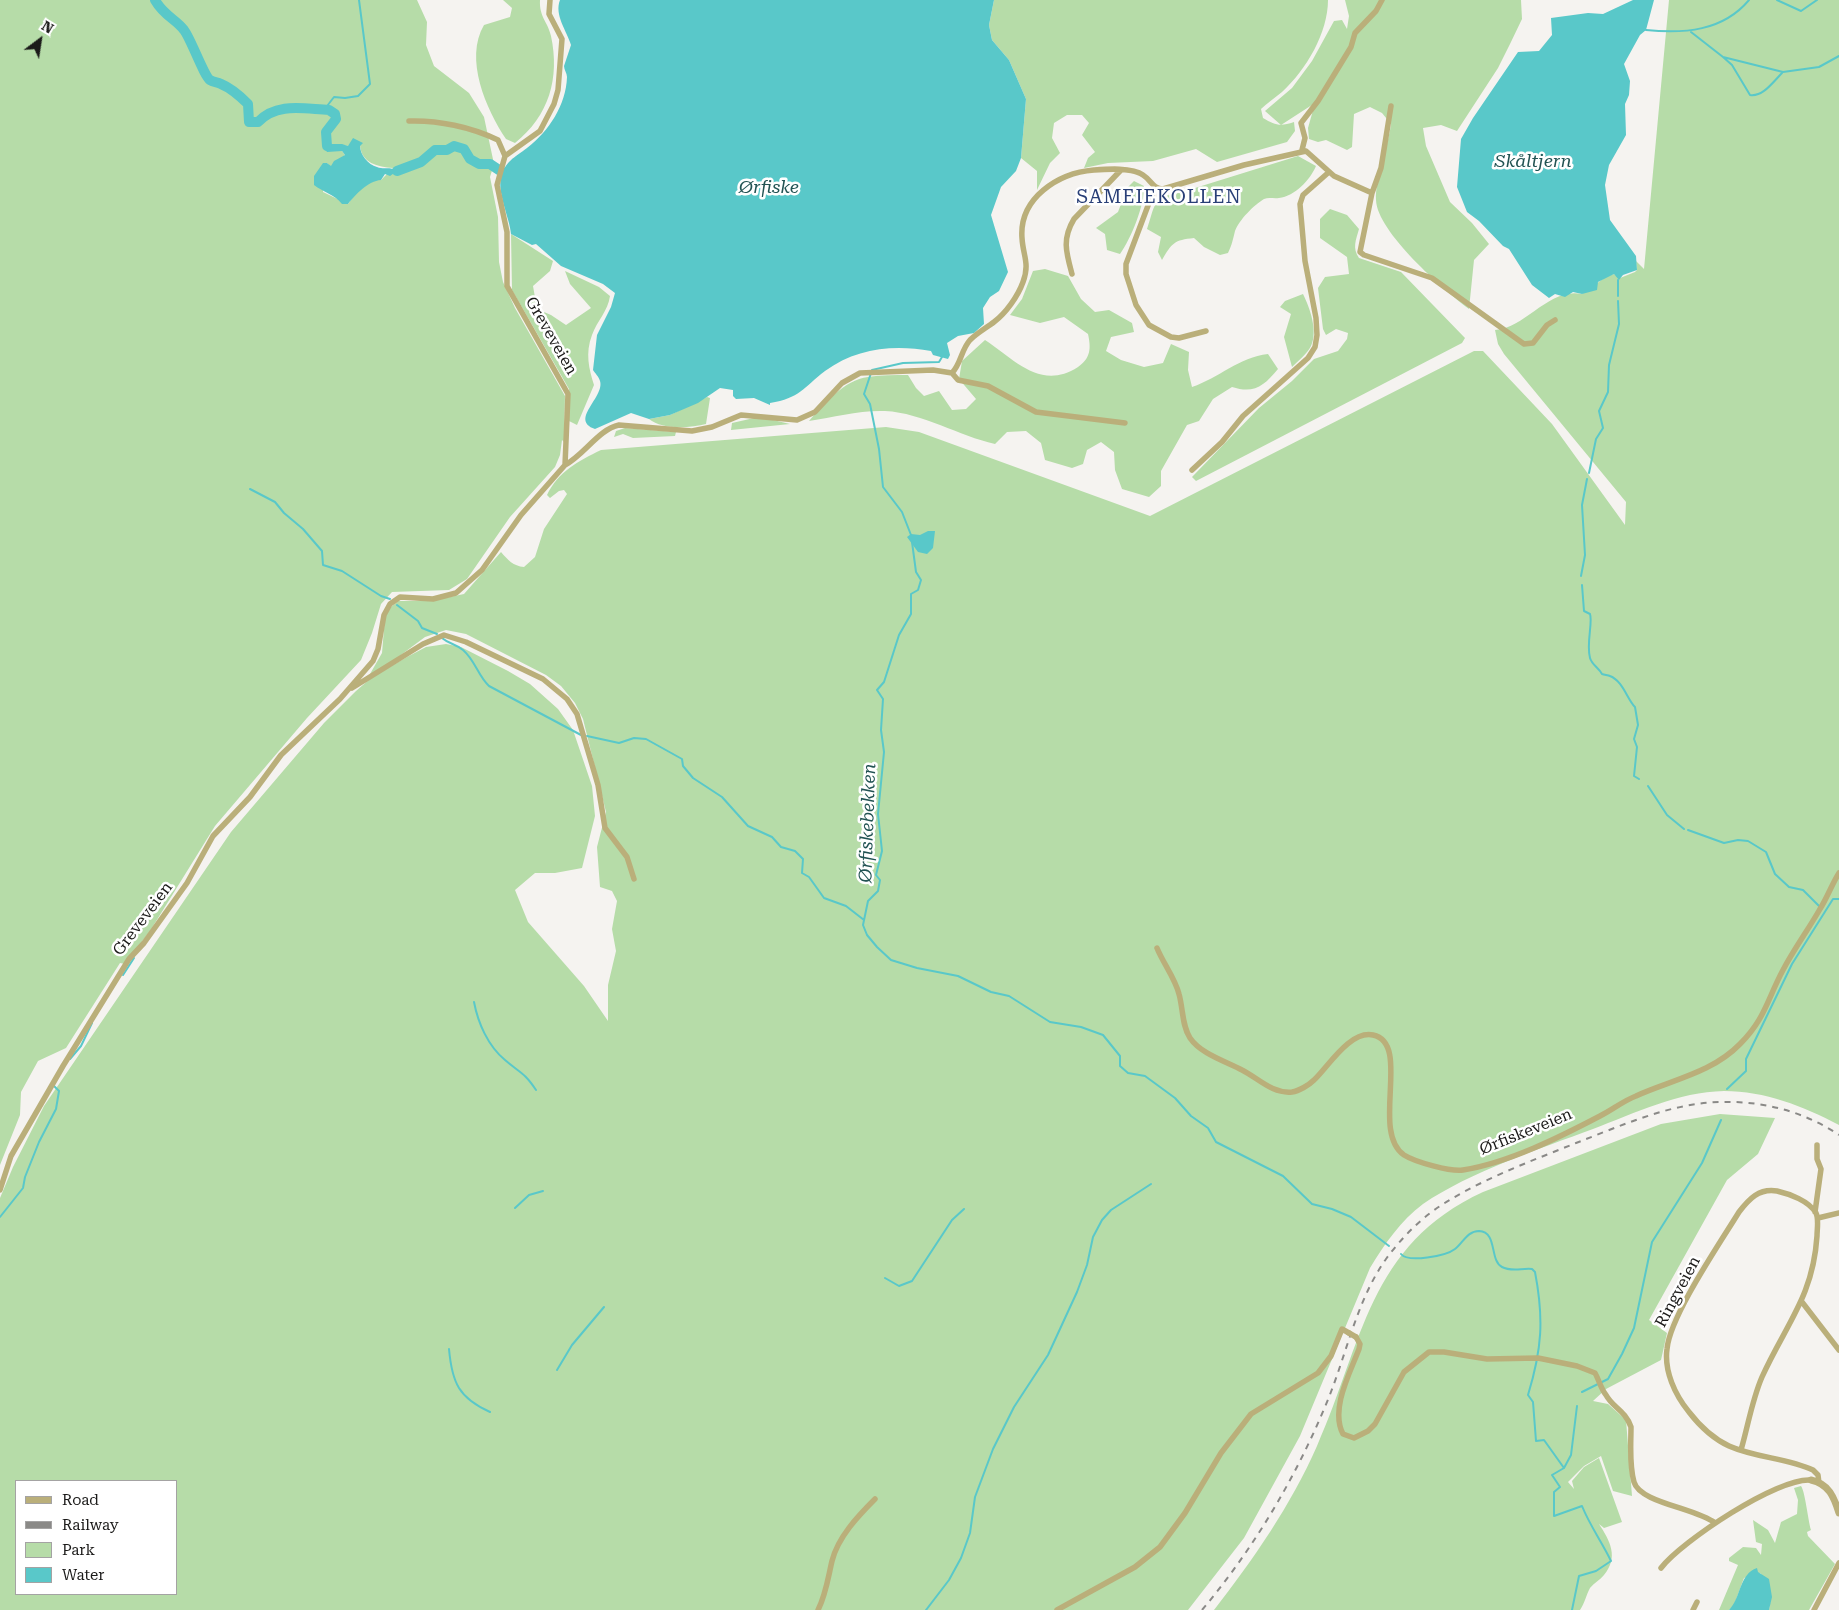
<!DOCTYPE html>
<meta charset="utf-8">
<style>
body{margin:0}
#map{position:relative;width:1839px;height:1610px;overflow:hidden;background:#f5f3f0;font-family:"Roboto Serif",serif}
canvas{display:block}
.legend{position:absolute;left:15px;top:1480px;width:162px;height:115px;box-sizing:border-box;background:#fff;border:1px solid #a4a3a3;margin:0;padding:6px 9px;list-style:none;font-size:15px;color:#1b1a19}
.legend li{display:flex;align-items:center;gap:10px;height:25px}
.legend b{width:25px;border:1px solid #a4a3a3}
.north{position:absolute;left:15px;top:15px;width:50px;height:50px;-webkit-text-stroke:4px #fff;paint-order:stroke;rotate:31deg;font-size:14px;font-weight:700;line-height:20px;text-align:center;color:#1b1a19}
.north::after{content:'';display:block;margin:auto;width:18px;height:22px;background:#1b1a19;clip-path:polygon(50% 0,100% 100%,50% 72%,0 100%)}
</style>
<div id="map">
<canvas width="1839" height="1610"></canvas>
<ul class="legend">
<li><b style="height:6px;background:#baaf7a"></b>Road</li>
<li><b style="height:6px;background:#8a8987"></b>Railway</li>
<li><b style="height:14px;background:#b6dca8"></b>Park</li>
<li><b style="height:14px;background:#59c8c9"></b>Water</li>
</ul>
<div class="north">N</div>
</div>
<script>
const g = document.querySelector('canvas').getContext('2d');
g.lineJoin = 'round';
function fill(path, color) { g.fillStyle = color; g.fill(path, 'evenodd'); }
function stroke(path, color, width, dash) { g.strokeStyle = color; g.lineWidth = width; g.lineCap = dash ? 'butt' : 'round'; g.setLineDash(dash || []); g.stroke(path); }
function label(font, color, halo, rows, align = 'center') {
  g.font = font + ' "Roboto Serif",serif'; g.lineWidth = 5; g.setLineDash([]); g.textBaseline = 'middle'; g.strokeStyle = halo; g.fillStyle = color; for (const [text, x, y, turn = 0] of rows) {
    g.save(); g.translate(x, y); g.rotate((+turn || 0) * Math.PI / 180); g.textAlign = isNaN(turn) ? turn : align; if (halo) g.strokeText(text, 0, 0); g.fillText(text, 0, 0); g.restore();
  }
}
const green = new Path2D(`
 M 0,0 L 417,0 L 427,22 L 426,45 L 434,66 L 469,93 L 484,117 L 494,164 L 490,177 L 498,217 L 499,262 L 503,282 L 515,308 L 565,396 L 564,442 L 562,440 L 560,455 L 555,467 L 510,517 L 467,579 L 449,590 L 392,592 L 381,604 L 372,633 L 361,660 L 307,718 L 215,826 L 150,931 L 125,964 L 120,963 L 66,1048 L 38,1061 L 21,1092 L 20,1115 L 0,1165 ZM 362,143 L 360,145 C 361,163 378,167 393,168 L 381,180 L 373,180 L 356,193 L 348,204 L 323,192 L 327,163 L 331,167 L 345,155 L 342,151 L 335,151 L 329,144 L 348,146 Z
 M 503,0 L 540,0 C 539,17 548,22 551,36 C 560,78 549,116 515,143 L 506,139 C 486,109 464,59 484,25 L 510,17 L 512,8 Z
 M 994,0 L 1328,0 C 1328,33 1306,70 1282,92 C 1275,98 1267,103 1261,109 L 1263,118 C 1275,125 1280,127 1294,122 L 1295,131 L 1287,142 L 1217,162 L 1196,149 L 1153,161 L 1108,163 L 1084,168 L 1088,158 L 1095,152 L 1082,135 L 1089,123 L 1082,115 L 1067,115 L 1054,123 L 1052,138 L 1060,153 L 1050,163 L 1037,190 L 1037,171 L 1021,158 L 1026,99 L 1009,60 L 992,40 L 989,25 Z
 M 1345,0 L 1521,0 L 1522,19 L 1510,44 L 1498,68 L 1457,131 L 1441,125 L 1423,128 L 1426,146 L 1450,202 L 1472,223 L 1489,244 L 1474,260 L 1469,309 C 1444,290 1377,232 1376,200 C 1375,179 1388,147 1391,124 L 1382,113 L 1370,107 L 1354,114 L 1352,147 L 1347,150 L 1326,140 L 1318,142 L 1309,139 L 1308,128 L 1315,103 L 1281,125 L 1265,111 L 1292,88 L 1312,61 L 1334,21 L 1342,20 L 1347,29 L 1349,16 Z
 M 1669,0 L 1839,0 L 1839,1125 C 1803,1106 1765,1091 1724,1091 C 1678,1092 1635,1113 1593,1129 C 1539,1149 1470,1172 1423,1204 C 1401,1220 1384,1245 1370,1268 L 1300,1436 L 1244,1538 L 1188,1610 L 0,1610 L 0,1198 L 13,1167 L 44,1106 L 231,832 L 324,723 L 356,691 L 371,678 L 407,657 L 426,647 L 446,644 L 461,647 L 508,671 L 530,684 L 558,709 L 573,730 L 592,786 L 595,816 L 582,868 L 555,873 L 535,873 L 515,890 L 528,922 L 584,986 L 608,1021 L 608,985 L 616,951 L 612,929 L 617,901 L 612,891 L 600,887 L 597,847 L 606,812 L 583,719 L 575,703 L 561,686 L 546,675 L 466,634 L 446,630 L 425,637 L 366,681 L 382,653 L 385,617 L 391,607 L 398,601 L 431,601 L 464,594 L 501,552 C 508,560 513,566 524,567 L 535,557 L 544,529 L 567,494 L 564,490 L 559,491 L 550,498 L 547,495 C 558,472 578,461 601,450 L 886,427 L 919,432 L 1150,516 L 1474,351 L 1483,351 L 1552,424 L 1625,525 L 1626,502 L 1504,354 L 1498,344 L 1495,330 C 1526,328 1549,287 1582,294 L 1607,276 L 1614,274 L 1620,278 L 1635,272 L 1637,270 L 1636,261 L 1644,269 ZM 16,1481 L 176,1481 L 176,1594 L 16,1594 Z
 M 1298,156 L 1316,166 C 1310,180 1295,196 1279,198 C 1274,199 1269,197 1264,199 C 1254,205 1239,220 1235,231 C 1233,239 1232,245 1228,253 L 1220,255 L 1204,247 L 1194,238 C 1174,240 1172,243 1162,260 L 1158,252 L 1161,237 L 1147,229 C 1155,206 1152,197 1179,193 Z
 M 1134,181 L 1144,186 C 1145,204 1131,239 1120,254 L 1107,250 L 1105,234 L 1096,228 L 1118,212 L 1127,188 Z
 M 1330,209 L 1347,215 L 1359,229 C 1356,240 1352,248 1359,258 L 1401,272 L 1465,338 L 1462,343 L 1196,481 L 1192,477 L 1259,408 L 1292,381 L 1314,359 L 1338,351 L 1347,339 L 1348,333 L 1336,329 L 1326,335 L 1323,329 L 1318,288 L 1325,277 L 1349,274 L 1347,257 L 1320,238 L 1320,219 Z
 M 511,234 L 553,261 L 550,271 L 533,286 L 537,309 L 551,315 L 566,325 L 591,308 L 570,284 L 565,271 L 599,287 L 610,296 C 608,311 597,321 592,335 C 585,353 589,369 594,385 L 577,425 L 569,421 L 569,389 L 512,290 Z
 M 1045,269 L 1068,276 L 1081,299 L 1095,312 L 1109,310 L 1132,323 L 1134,332 L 1111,337 L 1106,351 L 1121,360 L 1144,367 L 1163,363 L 1171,344 L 1189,352 L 1188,370 L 1192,387 C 1219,378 1239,357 1268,354 L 1278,369 C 1264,386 1254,394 1232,387 L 1213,399 L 1199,421 L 1187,425 L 1161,471 L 1161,486 L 1149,497 L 1122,489 L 1115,470 L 1114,452 L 1101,442 L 1087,450 L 1083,464 L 1072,468 L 1045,460 L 1041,443 L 1026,431 L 1007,432 L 995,444 C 959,436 923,413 885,411 C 860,410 834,417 809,421 C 824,404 844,380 868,377 C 881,375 895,375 908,375 L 916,388 L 924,396 L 939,391 L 952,410 L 966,409 L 976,399 L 959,379 L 962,361 L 985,340 C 1015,360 1041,391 1078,367 C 1091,358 1091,348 1088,334 L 1064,317 L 1040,323 L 1010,315 L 1022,299 L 1033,271 Z
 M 1303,294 C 1310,308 1318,331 1311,346 C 1307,354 1298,361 1292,367 L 1284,337 L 1291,314 L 1280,307 L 1285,301 Z
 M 707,397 L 710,398 L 706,424 C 690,428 662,430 649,419 L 670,415 Z
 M 754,418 L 773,420 L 790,424 L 731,430 L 732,423 Z
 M 625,428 L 676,432 L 675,436 L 633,438 L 623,434 L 614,437 L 616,431 Z
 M 1720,1114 L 1775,1118 L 1758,1154 L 1727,1180 L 1649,1320 L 1667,1333 L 1661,1360 L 1606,1389 L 1593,1401 L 1608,1404 L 1626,1420 L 1632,1496 L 1613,1491 L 1601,1456 L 1584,1466 L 1568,1482 L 1574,1489 L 1572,1481 L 1584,1467 L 1599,1458 L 1622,1522 L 1604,1528 L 1599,1524 C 1610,1541 1619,1557 1604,1575 C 1600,1580 1594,1583 1590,1588 C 1586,1595 1585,1603 1580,1610 L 1214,1610 C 1253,1560 1291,1505 1317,1446 C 1363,1343 1368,1245 1483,1192 L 1661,1124 Z
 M 1801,1486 C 1805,1491 1808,1520 1811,1530 L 1807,1532 L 1808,1536 L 1835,1564 L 1809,1610 L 1769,1610 C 1772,1596 1771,1584 1760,1573 L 1744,1578 L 1734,1605 L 1729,1610 L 1719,1610 L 1738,1565 L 1729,1561 L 1729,1558 L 1743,1547 L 1756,1548 L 1761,1555 L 1762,1544 L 1756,1542 L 1753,1520 L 1768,1530 L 1775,1543 L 1781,1522 L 1797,1514 L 1798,1500 L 1794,1488 Z`);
const water = new Path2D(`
 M 560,0 L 994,0 L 989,25 L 992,40 L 1009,60 L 1026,99 L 1021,158 L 1016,171 L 1001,187 L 991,215 L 1008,272 L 999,291 L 990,297 L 983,308 L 984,324 L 974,333 L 958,336 L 947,343 L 950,355 L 948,359 L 933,355 L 931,351 C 894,344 856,348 825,371 C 803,388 800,398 770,403 L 770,405 L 754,398 L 736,399 L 733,396 L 733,390 L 720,388 L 698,403 L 670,415 L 649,419 L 631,413 L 595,429 C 569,420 605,397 600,381 C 599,377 595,373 593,370 L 597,335 L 611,307 L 615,293 L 603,284 L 561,266 L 536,244 L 532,245 L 511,234 C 510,219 497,193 501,178 C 505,161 514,158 527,148 C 549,131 566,105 567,77 C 567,73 564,70 564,66 L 571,45 C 567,31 554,15 560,0 Z
 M 1633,0 L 1654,0 L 1646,30 L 1640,35 L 1624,64 L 1630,81 L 1629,95 L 1625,104 L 1626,135 L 1609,165 L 1605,185 L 1610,220 L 1636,256 L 1637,270 L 1623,275 L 1619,280 L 1614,274 L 1598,282 L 1597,290 L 1582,294 L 1573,292 L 1565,297 L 1555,294 L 1549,298 L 1532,285 L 1509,249 L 1503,246 L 1479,221 L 1467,212 L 1457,187 L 1461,139 L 1473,118 L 1518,52 L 1539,51 L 1552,35 L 1551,18 L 1588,13 L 1603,14 Z
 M 353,138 L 363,143 L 360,146 C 360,154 368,165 377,167 C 384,170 390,166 397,171 L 390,176 L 385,174 L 381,180 C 368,181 356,194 348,204 L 342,204 C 334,194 323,192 314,185 L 314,176 L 323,163 L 327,163 L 331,166 L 334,161 L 345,155 L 342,151 L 327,152 L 325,149 L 329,144 L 342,144 L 348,146 Z
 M 928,531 L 935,531 L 933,548 L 927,554 L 918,552 L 907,537 L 911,534 L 920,535 Z
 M 1757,1568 L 1758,1572 L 1769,1579 L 1772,1597 L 1769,1610 L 1729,1610 C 1741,1598 1739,1574 1757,1568 Z`);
const stream = new Path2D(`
 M 1777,0 L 1801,11 L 1817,0
 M 1646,30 C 1684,34 1723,31 1749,0
 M 1691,32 L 1723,57 L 1783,72 L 1819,67 L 1839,56
 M 1723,57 L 1732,65 L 1750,95 C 1763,97 1773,82 1782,73
 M 324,110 L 334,97 L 345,98 L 358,96 L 370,84 L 359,0
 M 1618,280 L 1618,296
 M 1589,473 L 1596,439 L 1603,428 L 1599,411 L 1608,392 L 1609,365 L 1619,324 L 1618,301
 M 250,489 L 275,502 L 284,513 L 303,529 L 322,551 L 323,565 L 342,571 L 381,596 L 390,599
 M 911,535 L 902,512 L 883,487 L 879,449 L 870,404 L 864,394 L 872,370 L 903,363 L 939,362 L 942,357
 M 912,542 L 916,572 L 921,580 L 918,590 L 911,594 L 911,614 L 899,635 L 884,682 L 877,690 L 883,699 L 881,730 L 884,752 L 878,814 L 882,851 L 876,875 L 880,880 L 878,891 L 868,901 L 863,925 L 867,935 L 877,947 L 891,960 L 917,968 L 958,976 L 991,992 L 1009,996 L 1050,1022 L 1081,1027 L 1103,1035 L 1120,1056 L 1120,1066 L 1128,1073 L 1145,1076 L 1175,1098 L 1191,1116 L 1208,1128 L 1216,1142 L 1283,1176 L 1312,1204 L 1332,1209 L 1351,1217 L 1389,1246
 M 1581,576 L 1585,555 L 1582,505 L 1587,479
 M 1582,585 L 1584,611 L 1590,614 C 1593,622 1586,644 1590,658 C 1592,665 1599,668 1602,674 C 1605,675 1608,675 1610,676 C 1623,681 1627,699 1635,707 L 1638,725 L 1634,739 L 1637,747 L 1634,776 L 1639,779
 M 397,605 L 418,621 L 422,628 L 437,634
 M 442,638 C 449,644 456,644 463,650 C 475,660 478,676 489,686 L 581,735
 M 587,736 L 619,743 L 634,738 L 646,739 L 682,759 L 683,766 L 693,778 L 722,797 L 748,826 L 772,837 L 781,847 L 795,851 L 803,859 L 802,873 L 809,877 L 824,898 L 846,906 L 864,920
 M 1648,786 L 1667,815 L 1684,829
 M 1688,830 L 1724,843 L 1738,840 L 1748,841 L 1766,852 L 1775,874 L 1789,887 L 1803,890 L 1819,906
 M 123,975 L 134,958
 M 474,1002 C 478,1023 488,1046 505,1060 C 520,1073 524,1072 536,1090
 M 70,1059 L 81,1046 L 92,1023
 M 1727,1089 L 1746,1071 L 1746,1059 L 1792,964 L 1833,899 L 1839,899
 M 515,1208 L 529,1195 L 543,1191
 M 0,1217 L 23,1188 L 25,1177 L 39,1142 L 56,1109 L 59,1091 L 53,1085
 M 1401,1254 C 1408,1263 1446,1256 1455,1249 C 1463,1243 1467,1231 1479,1231 C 1498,1232 1489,1260 1502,1267 C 1511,1272 1522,1268 1532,1269 L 1535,1272 C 1544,1319 1542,1349 1528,1395 L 1533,1402 L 1536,1441 L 1544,1440 L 1564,1468 L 1552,1475 L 1560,1487 L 1554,1492 L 1554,1516 L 1582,1506 C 1590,1526 1602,1542 1611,1561 L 1596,1571 L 1579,1576 L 1572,1610
 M 885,1278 L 899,1286 L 912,1281 L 952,1220 L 964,1209
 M 449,1349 C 452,1383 459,1398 490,1412
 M 557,1370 L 572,1345 L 604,1307
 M 1582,1392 L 1608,1379 L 1622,1354 L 1634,1328 L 1652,1242 L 1702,1163 L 1721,1120
 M 1564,1468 L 1571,1455 L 1577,1406
 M 926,1610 L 949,1580 L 961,1558 L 970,1533 L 975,1497 L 993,1449 L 1014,1407 L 1048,1355 L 1077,1292 L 1087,1265 L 1093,1237 L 1102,1220 L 1111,1210 L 1151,1184`);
const river = new Path2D(`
 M 155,0 C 164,16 176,19 184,30 C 191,39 204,76 210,80 C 213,82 217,82 221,84 C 231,88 240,96 248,104 L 249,122 L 258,122 C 277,102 304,109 329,110 L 335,114 L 336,119 L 326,132 L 327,146
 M 397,171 L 421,162 L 435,150 L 447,150 L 454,146 L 464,149 L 470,159 L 479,164 L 490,164 L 502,172`);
const minor = new Path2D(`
 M 409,121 C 438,120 471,127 498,140 L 505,156
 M 1302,150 L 1305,138 L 1301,123 L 1318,101 L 1351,47 L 1355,33 L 1376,11 L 1382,0
 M 1155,187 L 1126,264 L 1126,274 L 1136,305 L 1149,325 L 1171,337 L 1179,338 L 1206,331
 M 1372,193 L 1381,168 L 1391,106
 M 1072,274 C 1066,252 1062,239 1074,219 L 1121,170
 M 952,373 L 958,380 L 988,386 L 1036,412 L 1125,423
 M 565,465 C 584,455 599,429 619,425 L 692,431 L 712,427 L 741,415 L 797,420 L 815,412 L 842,383 L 860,373 L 933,370 L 952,373 C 961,364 961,350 970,340 C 977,333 986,328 994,322 C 1006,313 1018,296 1023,282 C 1030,263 1023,256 1022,238 C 1019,198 1058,173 1094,170 C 1107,169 1132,167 1143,175 C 1151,180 1153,189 1163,189 L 1244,165 L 1306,151 L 1334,176 L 1372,193 L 1360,252 L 1364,255 L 1432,278 L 1524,344 L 1533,343 L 1547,325 L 1555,320
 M 1192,470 L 1222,442 L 1243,416 L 1308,358 L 1315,347 L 1317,335 L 1316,318 L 1305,261 L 1300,204 L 1303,195 L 1329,172
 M 352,688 L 423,644 L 444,635 L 466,642 L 543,679 L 567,699 L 577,714 L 598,785 L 605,828 L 627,857 L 634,879
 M 1157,948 C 1163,963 1175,978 1179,994 C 1183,1008 1182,1026 1190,1038 C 1201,1054 1225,1061 1242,1070 C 1258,1078 1272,1094 1292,1092 C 1299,1091 1309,1085 1314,1080 C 1328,1067 1350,1030 1373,1035 C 1412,1043 1370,1132 1404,1155 C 1415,1162 1451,1172 1463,1170 C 1508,1163 1560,1137 1600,1116 C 1612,1110 1623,1101 1636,1096 C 1671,1080 1712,1073 1740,1044 C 1765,1019 1767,1000 1783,970 C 1794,949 1808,930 1820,909 C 1827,898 1832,884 1839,873
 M 0,1190 L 11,1156 L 63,1066 L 129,959 L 144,943 L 187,883 L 213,836 L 250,797 L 281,755 L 340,699 L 373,661 L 378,649 L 384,615 L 390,604 L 400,597 L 433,599 L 456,593 L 482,570 L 521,515 L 565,465 L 568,394 L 507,286 L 507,232 L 497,185 L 505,156 L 540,131 L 554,104 L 558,90 L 562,39 L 549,14 L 550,0
 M 1815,1212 L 1821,1169 L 1817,1159 L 1817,1145
 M 1818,1218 L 1839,1213
 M 1802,1302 L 1839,1350
 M 1356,1337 L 1360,1344 L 1359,1349 C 1350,1373 1330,1409 1343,1434 L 1354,1438 L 1368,1431 L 1375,1424 L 1404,1372 L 1429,1352 L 1444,1352 L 1487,1359 L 1538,1358 L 1577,1366 L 1595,1373 C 1599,1380 1601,1389 1606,1395 C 1613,1408 1625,1410 1631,1427 C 1631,1444 1629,1465 1634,1482 C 1640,1503 1696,1508 1715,1523
 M 1741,1450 C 1748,1426 1752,1400 1762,1377 C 1786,1324 1813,1297 1817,1236 C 1817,1229 1819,1219 1816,1213 C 1809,1201 1790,1194 1777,1191 C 1759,1188 1749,1199 1739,1212 C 1720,1243 1670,1316 1667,1349 C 1664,1371 1675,1395 1689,1412 C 1699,1425 1714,1439 1729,1446 C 1756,1458 1787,1458 1813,1470 L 1818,1475 L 1819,1483
 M 1661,1568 C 1682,1541 1778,1477 1811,1480
 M 818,1610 C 826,1594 828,1578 832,1561 C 838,1537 858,1516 875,1499
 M 1057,1610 L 1135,1567 L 1160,1547 L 1185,1513 L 1221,1453 L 1251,1414 L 1318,1373 L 1331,1356 L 1342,1329 L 1349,1333
 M 1693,1610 L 1697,1602
 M 1814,1610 L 1839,1563`);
const tertiary = new Path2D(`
 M 1811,1480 C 1829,1484 1834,1497 1839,1513`);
const rail = new Path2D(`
 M 1202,1610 C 1255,1547 1298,1474 1329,1397 C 1347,1352 1357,1300 1386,1259 C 1400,1240 1417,1222 1437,1208 C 1479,1180 1529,1162 1576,1143 C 1623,1125 1673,1102 1723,1102 C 1764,1101 1805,1112 1839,1135`);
const minorBridge = new Path2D(`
 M 1349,1333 L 1356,1337`);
const streetNames = [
 ["Greveveien",551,336,60],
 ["Greveveien",143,919,-53],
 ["Ørfiskeveien",1526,1132,-22],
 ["Ringveien",1678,1292,-62]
];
const waterNames = [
 ["Skåltjern",1533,162],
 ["Ørfiske",769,188],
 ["Ørfiskebekken",868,823,-88]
];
const quarterNames = [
 ["SAMEIEKOLLEN",1159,197]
];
fill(green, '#b6dca8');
fill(water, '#59c8c9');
stroke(stream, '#59c8c9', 2);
stroke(river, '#59c8c9', 10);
stroke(minor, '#baaf7a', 5.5);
stroke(tertiary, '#baaf7a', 7);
stroke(rail, '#8a8987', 2, [6, 6]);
stroke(minorBridge, '#baaf7a', 5.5);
label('16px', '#1b1a19', '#fff', streetNames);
label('italic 18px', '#225353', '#fff', waterNames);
g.letterSpacing = '1px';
label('19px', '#293f77', '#fff', quarterNames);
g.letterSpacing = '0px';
</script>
